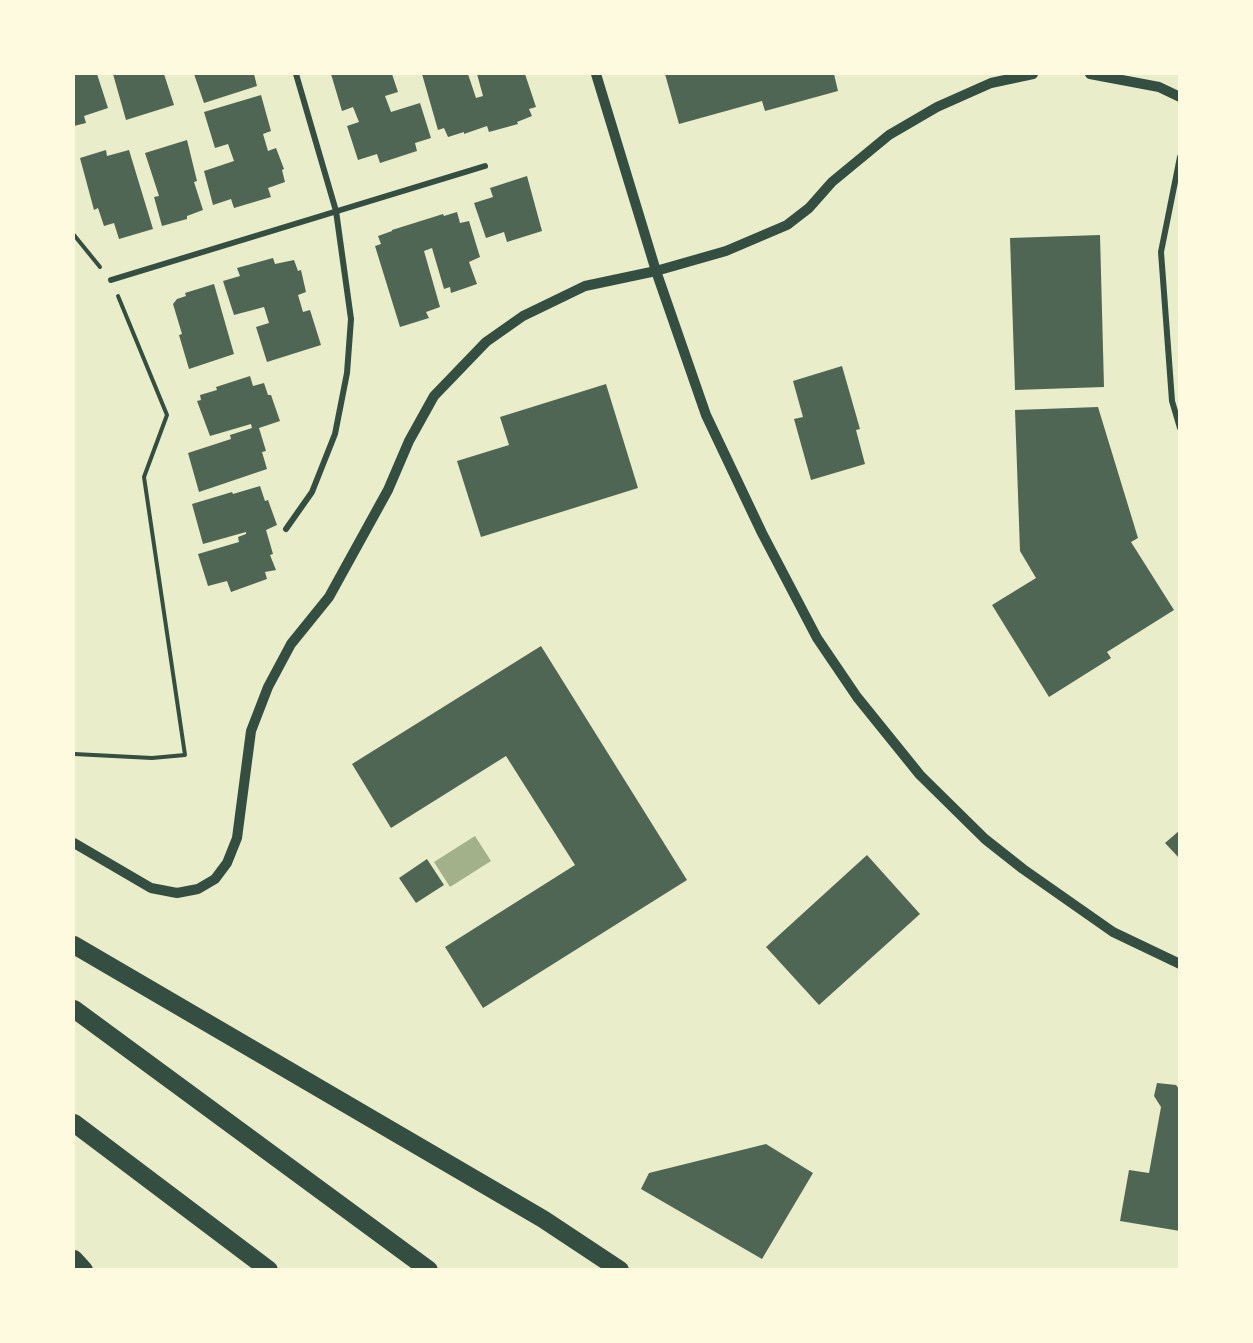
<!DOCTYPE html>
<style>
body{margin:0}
#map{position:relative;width:1253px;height:1343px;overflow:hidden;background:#e9edc9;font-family:"PT Sans Narrow",sans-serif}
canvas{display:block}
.frame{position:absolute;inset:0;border:75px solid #fefae0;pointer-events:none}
</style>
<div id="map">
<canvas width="1253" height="1343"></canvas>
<div class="frame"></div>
</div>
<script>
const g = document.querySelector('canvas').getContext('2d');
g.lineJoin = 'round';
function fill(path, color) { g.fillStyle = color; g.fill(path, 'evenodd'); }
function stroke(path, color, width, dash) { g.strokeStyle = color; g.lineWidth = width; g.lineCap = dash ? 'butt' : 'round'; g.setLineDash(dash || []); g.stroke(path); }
const water = new Path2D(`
 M 475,836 L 491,861 L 450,887 L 434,862 Z`);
const building = new Path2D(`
 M 74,74 L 97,74 L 108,108 L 84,116 L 86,123 L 74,126 Z
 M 113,74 L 164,74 L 174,105 L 126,120 Z
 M 194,74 L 254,74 L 257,86 L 204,103 Z
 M 331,74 L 392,74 L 398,92 L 385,96 L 391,112 L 420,103 L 431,138 L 415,143 L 417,151 L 380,163 L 377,154 L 358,160 L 347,126 L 359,122 L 353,107 L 342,111 Z
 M 422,74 L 468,74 L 476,98 L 483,96 L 477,74 L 525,74 L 536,107 L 529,109 L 532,116 L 517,122 L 518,124 L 489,132 L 487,126 L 464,134 L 464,132 L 448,137 L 444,128 L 438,130 Z
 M 665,74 L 834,74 L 838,91 L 765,111 L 762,101 L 679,124 Z
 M 261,95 L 271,131 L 263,134 L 268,151 L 276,148 L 284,169 L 282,170 L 285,182 L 268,188 L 271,197 L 234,208 L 231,199 L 213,205 L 204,171 L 234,161 L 228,144 L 215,148 L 204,112 Z
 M 187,140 L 197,181 L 194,182 L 203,210 L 187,216 L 187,219 L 162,226 L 154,197 L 159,196 L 145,153 Z
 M 106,150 L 107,156 L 129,150 L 153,229 L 119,239 L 114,223 L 104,226 L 98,208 L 94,210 L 80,158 Z
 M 527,176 L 542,231 L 507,242 L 504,232 L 486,238 L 474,203 L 493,197 L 490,188 Z
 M 457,212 L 460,223 L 469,221 L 480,257 L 469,262 L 477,284 L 451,293 L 450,287 L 444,289 L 432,248 L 424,251 L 440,307 L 426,312 L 429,318 L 400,327 L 375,246 L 381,244 L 378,236 L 392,231 L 392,230 L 443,214 L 444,216 Z
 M 1100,235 L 1104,387 L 1015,390 L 1010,238 Z
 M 273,258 L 275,264 L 294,260 L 298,271 L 301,270 L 306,292 L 298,295 L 303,312 L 310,310 L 321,345 L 267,362 L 256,327 L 269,323 L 264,307 L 234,315 L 223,281 L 240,276 L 237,268 Z
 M 214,284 L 234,354 L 189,369 L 179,335 L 182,334 L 173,304 L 177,299 L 186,296 L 185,293 Z
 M 842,366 L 860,429 L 856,430 L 865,464 L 811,480 L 794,419 L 803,417 L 793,381 Z
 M 250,376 L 253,386 L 264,383 L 268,395 L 271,395 L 280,421 L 259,428 L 266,451 L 262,452 L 267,469 L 199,492 L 188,453 L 231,439 L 230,435 L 252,428 L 251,424 L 210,436 L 197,401 L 201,400 L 200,395 L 217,390 L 216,387 Z
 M 606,384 L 638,488 L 481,537 L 457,461 L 509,445 L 500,417 Z
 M 1098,407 L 1138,538 L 1131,542 L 1174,610 L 1107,652 L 1111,658 L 1049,697 L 992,605 L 1036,578 L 1020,551 L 1015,410 Z
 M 260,486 L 265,501 L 268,500 L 277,525 L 266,530 L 273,554 L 270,555 L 276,570 L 265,572 L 267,579 L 231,592 L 227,581 L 208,586 L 198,554 L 239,542 L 238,537 L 246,534 L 246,532 L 203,544 L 192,504 L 232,492 L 233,494 Z
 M 541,646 L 687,880 L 483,1008 L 445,947 L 575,865 L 506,756 L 391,828 L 352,764 Z
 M 1180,830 L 1180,859 L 1165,843 Z
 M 867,855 L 920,914 L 819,1005 L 766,947 Z
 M 427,859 L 444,885 L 416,903 L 399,878 Z
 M 1157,1083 L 1176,1085 L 1180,1090 L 1180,1231 L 1120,1221 L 1129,1170 L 1149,1173 L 1161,1107 L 1154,1096 Z
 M 766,1144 L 813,1173 L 762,1259 L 641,1189 L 649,1173 Z`);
const path = new Path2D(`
 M 74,235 L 100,267
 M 74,754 L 152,758 L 185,755 L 144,477 L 167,415 L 118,296`);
const minor = new Path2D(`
 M 1180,157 L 1161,252 L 1172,401 L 1180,428
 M 111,280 L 485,166
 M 286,529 L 312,492 L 335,434 L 347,373 L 351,319 L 336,211 L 296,74`);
const tertiary = new Path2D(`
 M 596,74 L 656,271 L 706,415 L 762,533 L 817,638 L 857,697 L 920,775 L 985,839 L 1023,869 L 1113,932 L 1180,964
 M 1090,74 L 1159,87 L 1180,97
 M 74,843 L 151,888 L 177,893 L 198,889 L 215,879 L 227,863 L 237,838 L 251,731 L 268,687 L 291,644 L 329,597 L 388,490 L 409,441 L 434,396 L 486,342 L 523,316 L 585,286 L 656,271 L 726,251 L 787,225 L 809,208 L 832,182 L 889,135 L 937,107 L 991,83 L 1033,74`);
const motorway = new Path2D(`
 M 74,945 L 543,1219 L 620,1270
 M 74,1009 L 429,1270
 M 74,1123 L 269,1270
 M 74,1259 L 84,1270`);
fill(water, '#a3b18a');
fill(building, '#4f6655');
stroke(path, '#344e41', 4);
stroke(minor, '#344e41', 6);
stroke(tertiary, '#344e41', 10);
stroke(motorway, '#344e41', 18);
</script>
